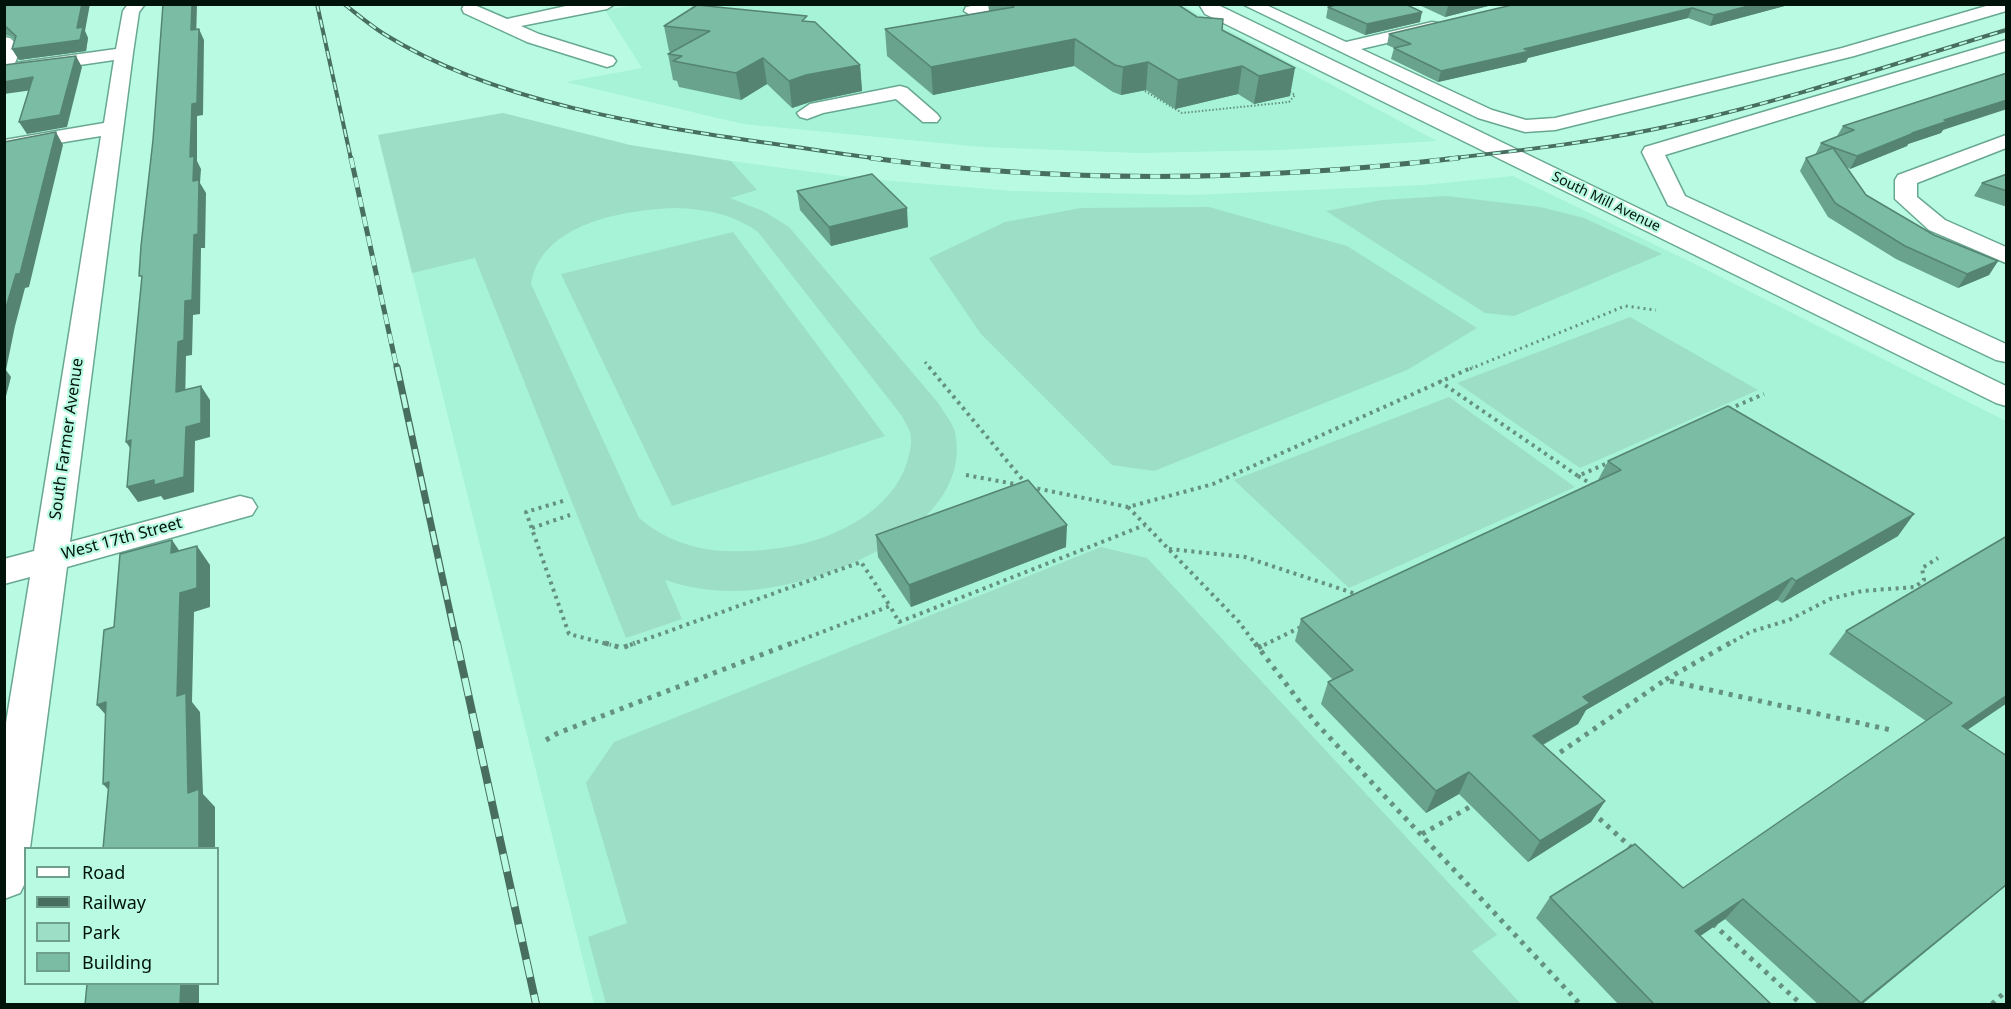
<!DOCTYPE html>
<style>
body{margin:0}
#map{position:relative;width:2011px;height:1009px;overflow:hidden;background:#b8fbe2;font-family:"Noto Sans",sans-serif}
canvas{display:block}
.frame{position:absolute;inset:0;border:6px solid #00130b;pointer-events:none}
.legend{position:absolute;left:24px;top:847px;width:195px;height:138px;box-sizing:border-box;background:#b8fbe2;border:2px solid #6e9e8c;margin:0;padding:8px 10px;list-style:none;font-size:18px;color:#00130b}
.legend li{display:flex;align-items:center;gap:12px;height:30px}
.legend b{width:30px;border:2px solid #6e9e8c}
</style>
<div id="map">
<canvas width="2011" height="1009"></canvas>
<div class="frame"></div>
<ul class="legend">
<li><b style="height:8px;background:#fff"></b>Road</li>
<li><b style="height:8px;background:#486e5f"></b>Railway</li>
<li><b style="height:16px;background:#9ddec6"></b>Park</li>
<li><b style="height:16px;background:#7abca4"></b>Building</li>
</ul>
</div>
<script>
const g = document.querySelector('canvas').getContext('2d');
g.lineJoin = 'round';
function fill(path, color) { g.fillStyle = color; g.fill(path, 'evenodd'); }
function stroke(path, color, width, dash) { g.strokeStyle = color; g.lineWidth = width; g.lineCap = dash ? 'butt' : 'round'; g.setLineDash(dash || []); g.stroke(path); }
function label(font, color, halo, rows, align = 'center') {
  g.font = font + ' "Noto Sans",sans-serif'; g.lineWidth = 4.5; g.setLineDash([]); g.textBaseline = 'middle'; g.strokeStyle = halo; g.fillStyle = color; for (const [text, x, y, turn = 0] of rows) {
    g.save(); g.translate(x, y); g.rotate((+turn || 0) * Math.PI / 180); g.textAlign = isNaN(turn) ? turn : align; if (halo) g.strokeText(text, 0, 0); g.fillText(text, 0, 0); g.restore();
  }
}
const built = new Path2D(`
 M 637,5 L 1182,5 L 1437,141 L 1280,150 L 1138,153 L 982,147 L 743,124 L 566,82 L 642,68 L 605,10 Z
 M 503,113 L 630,145 L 731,161 L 857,178 L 1013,191 L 1192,195 L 1423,185 L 1513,176 L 1703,268 L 2006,421 L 2006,1004 L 594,1004 L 378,135 Z`);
const green = new Path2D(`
 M 503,113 L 630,145 L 731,161 L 757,190 L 730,198 L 763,211 L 789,227 L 939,404 C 944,413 952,422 955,432 C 974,524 839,577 768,588 C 734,594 697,591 665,580 L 682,619 L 626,638 L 475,258 L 412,273 L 378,135 ZM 675,208 C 705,209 733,214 758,232 L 902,416 C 904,421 908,426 910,432 C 912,439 911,448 909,455 C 899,502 850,531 806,543 C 781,549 754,552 728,551 C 697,551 663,539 639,518 L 531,284 C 541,223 624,210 675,208 Z
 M 1446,196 L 1540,207 L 1584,218 L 1662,254 L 1514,316 L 1485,313 L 1326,211 L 1382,200 Z
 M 1209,207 L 1347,246 L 1477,328 L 1407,370 L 1154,471 L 1112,465 L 981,334 L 929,258 L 1005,222 L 1081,208 Z
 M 733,232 L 885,436 L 672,506 L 561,274 Z
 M 1630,317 L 1758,390 L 1580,468 L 1457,383 Z
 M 1449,397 L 1575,487 L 1349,588 L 1234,480 Z
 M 1101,547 L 1147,558 L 1497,935 L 1472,951 L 1521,1004 L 606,1004 L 588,937 L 627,923 L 586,783 L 614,742 Z`);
const pathFar3 = new Path2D(`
 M 1145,91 L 1182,113 L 1289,102 L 1295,95 L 1287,90`);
const pathFar2 = new Path2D(`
 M 925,362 L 931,369
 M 1470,369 L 1625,306 L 1656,310`);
const pathFar1 = new Path2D(`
 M 929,367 L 1027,485
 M 1439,381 L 1578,476 L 1610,462
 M 1729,409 L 1764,394
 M 966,475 L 1020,485
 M 1578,476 L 1593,485
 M 1030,487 L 1128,507 L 1213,484 L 1473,367
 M 563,501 L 526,512 L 569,634 L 611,645
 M 1128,507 L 1239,622 L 1256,645
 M 532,528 L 570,515
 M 1169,549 L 1245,557 L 1359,595
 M 630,645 L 861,562 L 890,606
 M 788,645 L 890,606 L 899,622 L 1145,525
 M 1264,645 L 1301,627
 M 1727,645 L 1750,632 L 1789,620 L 1830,599 L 1862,591 L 1915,587 L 1924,580 L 1922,568 L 1938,558`);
const path = new Path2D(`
 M 605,643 L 622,648 L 635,643
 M 1255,643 L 1315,722 L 1580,1004
 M 1730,643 L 1665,680 L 1891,730
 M 1258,648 L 1267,643
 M 546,740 L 558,733 L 792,643
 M 1552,758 L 1665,680
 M 1592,812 L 1633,849
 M 1422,834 L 1475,804
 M 1713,924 L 1801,1004
 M 1992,1004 L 2006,991`);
const minor = new Path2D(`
 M 128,4 L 145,4 L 139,12 L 133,53 L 70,542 L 240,496 L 252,499 L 257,507 L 252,515 L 67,567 L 30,848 L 26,848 L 26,881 L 20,893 L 4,899 L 4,735 L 30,577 L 4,584 L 4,559 L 34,551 L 101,136 L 4,152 L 4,140 L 104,123 L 114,60 L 4,76 L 4,37 L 10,38 L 21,48 L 15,63 L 116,49 L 123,11 Z
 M 472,4 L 507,19 L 575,4 L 615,4 L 607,9 L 521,26 L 539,34 L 613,57 L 616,61 L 613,65 L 607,67 L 527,42 L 464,13 L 462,9 L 464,5 Z
 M 982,4 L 998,4 L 1000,8 L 998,12 L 972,16 L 964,11 L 966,7 Z
 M 1242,4 L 1264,4 L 1346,42 L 1432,22 L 1438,23 L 1441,27 L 1438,31 L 1361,49 L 1492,110 L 1526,120 L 1555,118 L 1842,48 L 1993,4 L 2006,4 L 2006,11 L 1854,56 L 1555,130 L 1525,132 L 1478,118 Z
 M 2006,40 L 2006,51 L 1665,155 L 1685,196 L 2006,344 L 2006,362 L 1996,360 L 1668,205 L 1642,152 L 1645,147 Z
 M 900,86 L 907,88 L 937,114 L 940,118 L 937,122 L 923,122 L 896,99 L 823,113 L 807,119 L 800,117 L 797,113 L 810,104 Z
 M 2006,135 L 2006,148 L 1917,183 L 1917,197 L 1945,220 L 2006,247 L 2006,263 L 1929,230 L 1895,199 L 1895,180 L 1898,175 Z`);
const major = new Path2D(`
 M 1199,4 L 1216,4 L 2006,386 L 2006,406 L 1996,403 L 1205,14 Z`);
const railFar3 = new Path2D(`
 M 317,4 L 351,159
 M 344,4 C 357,14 370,25 384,34 C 495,103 648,126 775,144 C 811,149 847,155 883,159
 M 1445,159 C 1525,150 1605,141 1683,123 C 1792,99 1899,62 2006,30`);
const railFar2 = new Path2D(`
 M 351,158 L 397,369
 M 871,158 C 1065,184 1263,181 1458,158`);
const railFar1 = new Path2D(`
 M 397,367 L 457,645`);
const rail = new Path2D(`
 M 457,643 L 536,1004`);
const wall = new Path2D(`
 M 988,4 L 1177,4 L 1197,17 L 1222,30 L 1290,96 L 1254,104 L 1238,94 L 1175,109 L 1146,90 L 1121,95 L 1113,92 L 1074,66 L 933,95 L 887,56 L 885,29 L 989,11 Z
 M 1417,4 L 1496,4 L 1445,17 Z
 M 1516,4 L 1792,4 L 1710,26 L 1688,18 L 1528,58 L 1526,62 L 1438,82 L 1391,59 L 1394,48 L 1387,45 L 1389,34 Z
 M 4,6 L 85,31 L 88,38 L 86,51 L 19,60 L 12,49 L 15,40 L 10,36 L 4,35 Z
 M 1328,7 L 1420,22 L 1365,35 L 1326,18 Z
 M 808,21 L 860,65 L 862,91 L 810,102 L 792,108 L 767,84 L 741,100 L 679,87 L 677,81 L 673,80 L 668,54 L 671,52 L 669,51 L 664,26 Z
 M 1843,126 L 1943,130 L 1941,133 L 1908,144 L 1907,146 L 1850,169 L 1847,167 L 1866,195 L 1934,235 L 1998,261 L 1989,275 L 1958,288 L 1896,259 L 1828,217 L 1800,171 L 1806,158 L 1815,155 L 1821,143 L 1837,136 Z
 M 2007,174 L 2007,207 L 1974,196 L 1982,183 Z
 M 797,191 L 908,227 L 831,246 L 800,210 Z
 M 1608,461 L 1898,536 L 1782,603 L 1777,600 L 1586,710 L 1578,724 L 1543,745 L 1605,801 L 1591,822 L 1528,862 L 1459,794 L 1426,813 L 1321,704 L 1328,682 L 1333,680 L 1295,641 L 1301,619 L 1598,480 Z
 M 876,535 L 1066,547 L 911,607 L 878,557 Z
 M 2007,536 L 2007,703 L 1968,729 L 2007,885 L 1861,1005 L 1819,1005 L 1725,919 L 1700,936 L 1772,1005 L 1619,1005 L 1536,918 L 1550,897 L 1683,888 L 1926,721 L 1829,654 L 1846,631 Z`);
const shadedWall = new Path2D(`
 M 82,4 L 90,4 L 85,31 L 88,38 L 86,51 L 19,60 L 12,49 L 77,28 Z
 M 192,4 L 197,4 L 196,41 L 191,30 Z
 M 1455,4 L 1496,4 L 1445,17 L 1448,6 Z
 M 1756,4 L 1792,4 L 1710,26 L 1714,15 Z
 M 1692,8 L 1688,18 L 1528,58 L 1526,62 L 1438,82 L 1441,71 L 1524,49 Z
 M 1422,12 L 1420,22 L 1365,35 L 1367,24 Z
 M 199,29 L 204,40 L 203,115 L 197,116 L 197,161 L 201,169 L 200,183 L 206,193 L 205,248 L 201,248 L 200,314 L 193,315 L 192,355 L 186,356 L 185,406 L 176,392 L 178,342 L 185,301 L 193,181 L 190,157 L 192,104 Z
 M 1075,39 L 1074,66 L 933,95 L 931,67 Z
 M 76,56 L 82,67 L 67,127 L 27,134 L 19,122 Z
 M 763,58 L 767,84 L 741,100 L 736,73 Z
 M 1148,62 L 1146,90 L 1121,95 L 1123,67 Z
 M 860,65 L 862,91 L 810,102 L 792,108 L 789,81 L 806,75 Z
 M 1242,66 L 1238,94 L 1175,109 L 1178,80 Z
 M 1295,68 L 1290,96 L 1254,104 L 1259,76 Z
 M 33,77 L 40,89 L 4,94 L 4,82 Z
 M 2007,100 L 2007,109 L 1943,130 L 1941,133 L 1908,144 L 1907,146 L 1850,169 L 1857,156 L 1944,120 Z
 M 56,132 L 63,145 L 29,287 L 25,288 L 15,326 L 6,370 L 11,377 L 4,404 L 4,314 Z
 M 907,208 L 908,227 L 831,246 L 829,227 Z
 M 1998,261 L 1989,275 L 1958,288 L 1967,274 Z
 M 201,386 L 210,400 L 210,437 L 195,441 L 194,492 L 164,500 L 161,496 L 138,502 L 127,487 L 186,427 Z
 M 131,440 L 136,457 L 126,442 Z
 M 1914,514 L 1898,536 L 1782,603 L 1796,581 Z
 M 1067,525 L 1066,547 L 911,607 L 909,585 Z
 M 172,540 L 185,559 L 171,553 Z
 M 197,546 L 210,565 L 210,607 L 194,612 L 192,702 L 200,712 L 203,794 L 215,807 L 215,849 L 199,849 L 188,793 L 177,696 L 180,593 Z
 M 1792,578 L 1777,600 L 1586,710 L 1578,724 L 1521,757 L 1533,736 L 1583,697 Z
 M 2007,695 L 2007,703 L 1941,748 L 1962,726 Z
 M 106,702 L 114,724 L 97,705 Z
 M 1469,772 L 1459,794 L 1426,813 L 1436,791 Z
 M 109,782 L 120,802 L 103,784 Z
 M 1605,801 L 1591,822 L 1528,862 L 1540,841 Z
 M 2007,884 L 1861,1005 L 1860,1005 Z
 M 1743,899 L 1725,919 L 1677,952 L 1695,931 Z
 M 181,984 L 199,984 L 199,1005 L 180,1005 Z`);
const building = new Path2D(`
 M 15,4 L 82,4 L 77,28 L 83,27 L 80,40 L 12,49 L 16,36 L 4,25 L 4,6 Z
 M 163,4 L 192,4 L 191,30 L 199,29 L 197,103 L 192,104 L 190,157 L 194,156 L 193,181 L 199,180 L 198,234 L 194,235 L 192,300 L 185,301 L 184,340 L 178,342 L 176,392 L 201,386 L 201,423 L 186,427 L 184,477 L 154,485 L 154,480 L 127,487 L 131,440 L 126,442 L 142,276 L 139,276 L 141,246 L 153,140 Z
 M 1011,4 L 1177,4 L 1197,17 L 1223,19 L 1222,30 L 1295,68 L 1259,76 L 1242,66 L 1178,80 L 1148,62 L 1123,67 L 1115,65 L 1075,39 L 931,67 L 885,29 L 1014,7 Z
 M 1340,4 L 1405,4 L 1422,12 L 1367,24 L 1328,7 Z
 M 1516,4 L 1756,4 L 1714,15 L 1692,8 L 1524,49 L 1530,51 L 1441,71 L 1394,48 L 1411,44 L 1389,34 Z
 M 697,5 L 807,16 L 802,21 L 815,22 L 860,65 L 806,75 L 789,81 L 763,58 L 736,73 L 673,61 L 682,56 L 668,54 L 710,31 L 664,26 Z
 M 76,56 L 60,115 L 19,122 L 33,77 L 4,82 L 4,65 Z
 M 2007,73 L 2007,100 L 1944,120 L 1948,121 L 1912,133 L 1914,133 L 1857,156 L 1821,143 L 1854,130 L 1843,126 Z
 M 56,132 L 20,274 L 16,274 L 4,314 L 4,142 Z
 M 1833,148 L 1866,195 L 1934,235 L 1998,261 L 1967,274 L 1905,246 L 1835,203 L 1806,158 Z
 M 872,174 L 907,208 L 829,227 L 797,191 Z
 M 2007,174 L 2007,191 L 1982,183 Z
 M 1728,406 L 1914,514 L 1796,581 L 1792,578 L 1583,697 L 1590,703 L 1533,736 L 1605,801 L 1540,841 L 1469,772 L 1436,791 L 1328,682 L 1353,670 L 1301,619 L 1621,470 L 1608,461 Z
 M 1028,480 L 1067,525 L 909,585 L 876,535 Z
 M 2007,536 L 2007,695 L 1962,726 L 2007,756 L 2007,884 L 1861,1003 L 1743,899 L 1695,931 L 1772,1005 L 1655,1005 L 1550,897 L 1635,844 L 1683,888 L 1952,703 L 1846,631 Z
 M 172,540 L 171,553 L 197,546 L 197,588 L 180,593 L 177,696 L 186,693 L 188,793 L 199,789 L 199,849 L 103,849 L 109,782 L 103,784 L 106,702 L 97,705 L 104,630 L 114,627 L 120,554 Z
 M 87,984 L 181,984 L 180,1005 L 85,1005 Z`);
const farStreetnames = [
 ["South Mill Avenue",1606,202,26]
];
const streetNames = [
 ["South Farmer Avenue",67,439,-82],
 ["West 17th Street",122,539,-15]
];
fill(built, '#a6f3d7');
fill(green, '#9ddec6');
stroke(minor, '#68a892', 3);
stroke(major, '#68a892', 3);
stroke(pathFar3, '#649180', 2, [1.5, 2]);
stroke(pathFar2, '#649180', 3, [2, 4]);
stroke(pathFar1, '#649180', 4, [3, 4.5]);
stroke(path, '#649180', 5, [4, 6]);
fill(minor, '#fff');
fill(major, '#fff');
stroke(railFar3, '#486e5f', 4);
stroke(railFar2, '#486e5f', 5);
stroke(railFar1, '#486e5f', 7);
stroke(rail, '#486e5f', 8);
stroke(railFar3, '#b8fbe2', 2, [8]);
stroke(railFar2, '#b8fbe2', 4, [10]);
stroke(railFar1, '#b8fbe2', 4.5, [14]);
stroke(rail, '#b8fbe2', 6, [18]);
fill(wall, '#69a28d');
fill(shadedWall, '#558473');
fill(building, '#7abca4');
stroke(building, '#558473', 1.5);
label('14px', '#00130b', '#b8fbe2', farStreetnames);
label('16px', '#00130b', '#b8fbe2', streetNames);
</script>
